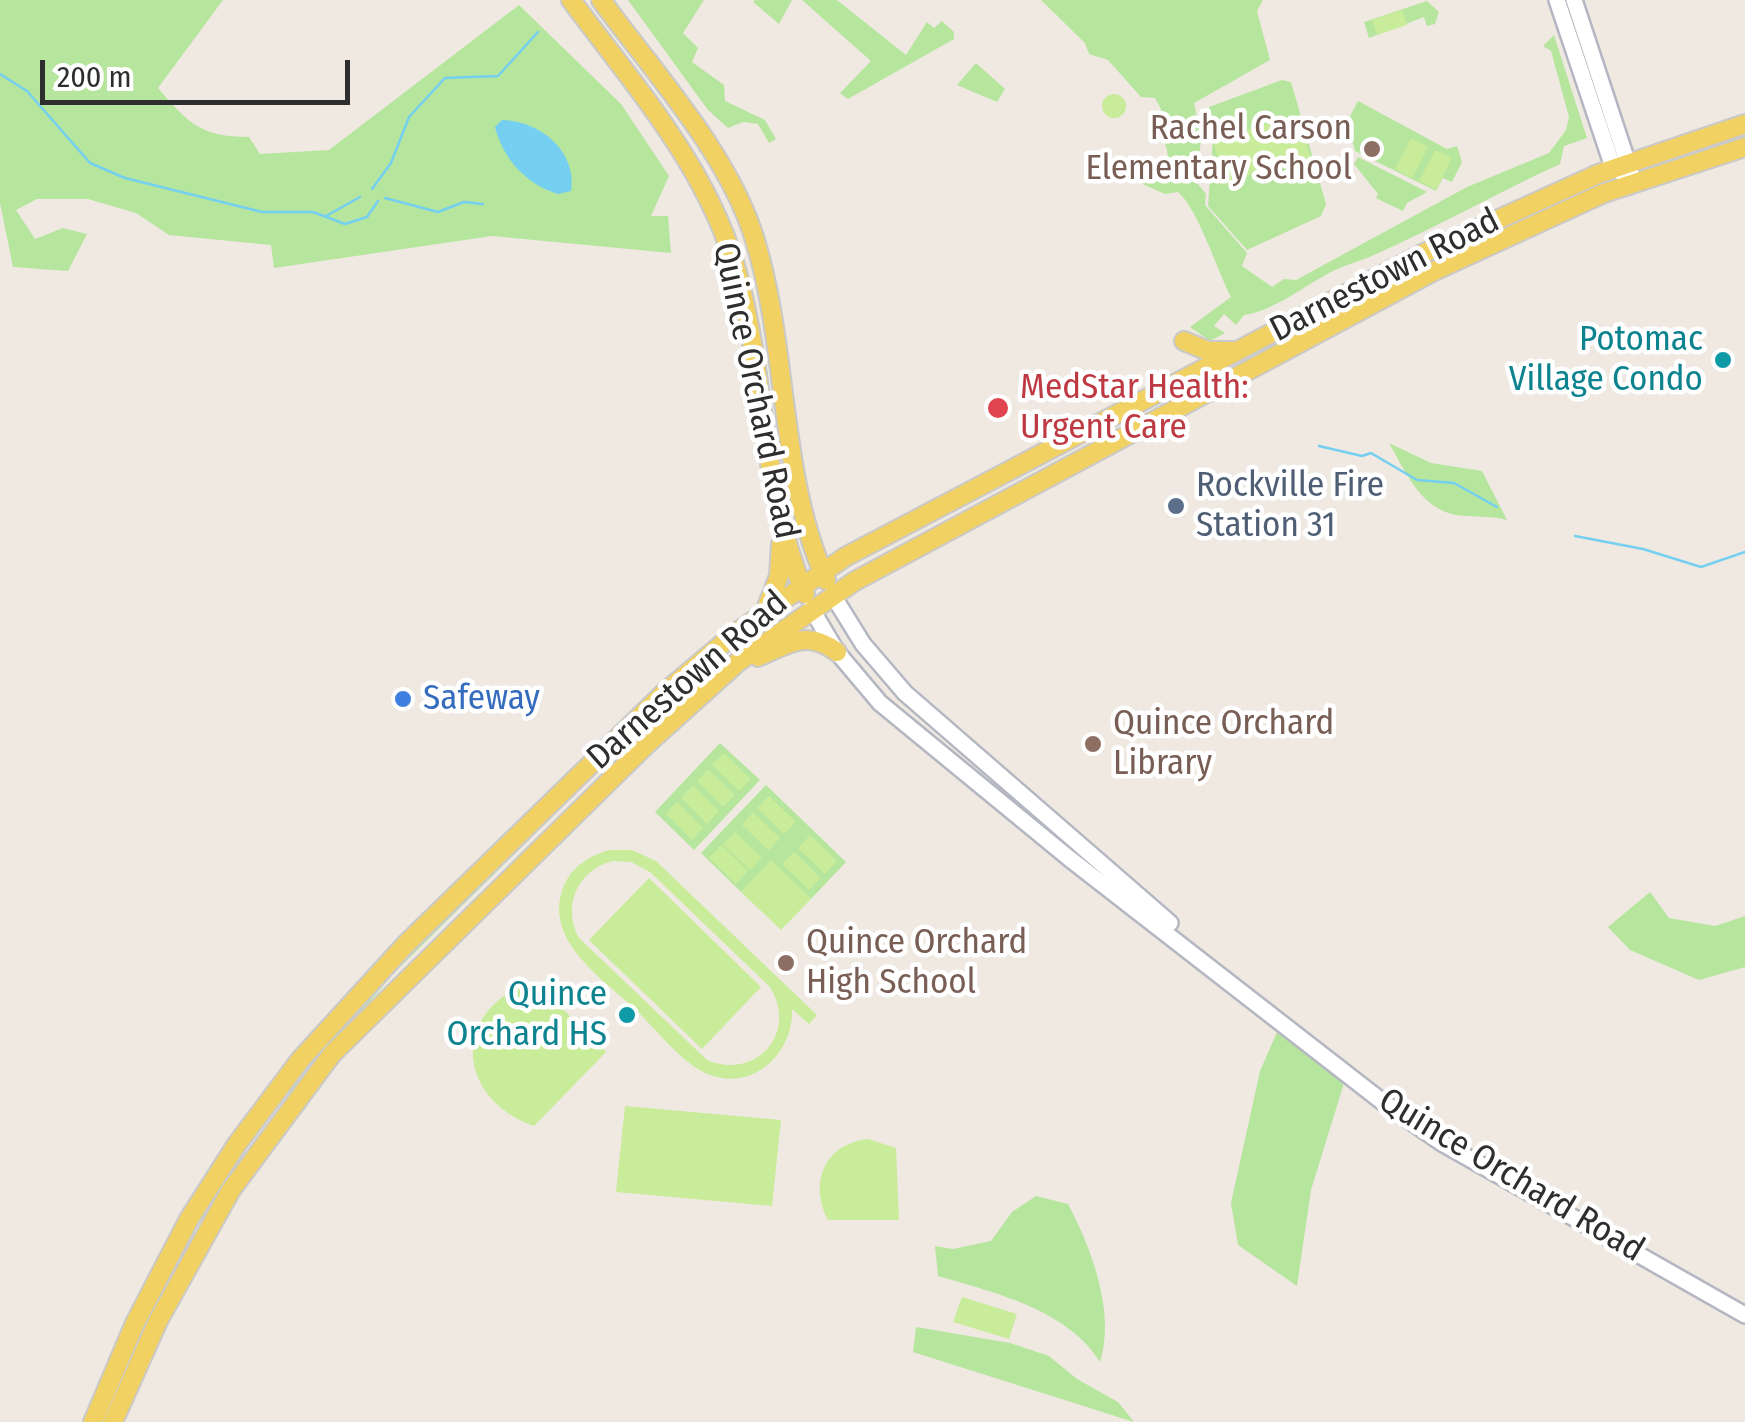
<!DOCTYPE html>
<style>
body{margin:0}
#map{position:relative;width:1745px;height:1422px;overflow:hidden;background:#efe9e1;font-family:"Fira Sans Condensed",sans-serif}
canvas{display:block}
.scale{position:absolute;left:40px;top:60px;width:310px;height:45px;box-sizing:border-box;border:5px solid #2e2e2e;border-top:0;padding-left:12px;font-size:30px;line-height:35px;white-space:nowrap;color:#2e2e2e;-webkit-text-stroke:8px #fff;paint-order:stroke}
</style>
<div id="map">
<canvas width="1745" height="1422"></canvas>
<div class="scale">200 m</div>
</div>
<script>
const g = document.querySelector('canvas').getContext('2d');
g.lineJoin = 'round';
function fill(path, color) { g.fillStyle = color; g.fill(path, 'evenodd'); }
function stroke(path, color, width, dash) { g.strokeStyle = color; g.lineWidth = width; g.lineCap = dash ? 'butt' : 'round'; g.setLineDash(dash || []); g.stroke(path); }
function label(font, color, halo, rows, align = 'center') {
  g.font = font + ' "Fira Sans Condensed",sans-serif'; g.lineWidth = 9; g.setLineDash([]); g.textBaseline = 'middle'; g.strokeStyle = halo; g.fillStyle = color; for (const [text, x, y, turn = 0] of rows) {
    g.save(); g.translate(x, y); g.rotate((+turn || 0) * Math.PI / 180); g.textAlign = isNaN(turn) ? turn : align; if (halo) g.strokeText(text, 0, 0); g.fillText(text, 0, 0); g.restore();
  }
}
const green = new Path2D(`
 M 0,0 L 223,0 L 158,88 C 188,123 201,137 249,137 L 260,154 L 329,150 L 519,5 L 621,104 L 669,176 L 651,216 L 668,216 L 671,253 L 492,236 L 274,268 L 271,245 L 169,235 L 136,213 L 88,199 L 37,199 L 16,210 L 35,239 L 63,228 L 87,234 L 68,271 L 13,267 L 0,203 Z
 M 628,0 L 704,0 L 683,33 L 698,48 L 692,62 L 724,85 L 725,101 L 765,120 L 776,139 L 769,143 L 758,124 L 743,122 L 728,128 L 708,110 Z
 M 792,0 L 779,24 L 753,2 L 755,0 Z
 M 802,0 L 837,0 L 906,55 L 927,22 L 934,28 L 942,21 L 954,32 L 954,39 L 848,99 L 840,93 L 871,61 Z
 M 1041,0 L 1263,0 L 1257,11 L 1270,60 L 1194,103 L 1201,138 L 1197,183 L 1206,194 L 1205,205 L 1247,253 L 1242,266 L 1272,287 L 1284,279 L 1296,280 L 1467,187 L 1549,153 L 1566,130 L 1569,117 L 1551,51 L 1543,46 L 1554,35 L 1587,138 L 1564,146 L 1560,164 C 1497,193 1437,227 1374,255 C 1360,261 1345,265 1331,272 C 1304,286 1274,311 1244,315 L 1236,325 L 1224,314 L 1214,326 L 1225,333 L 1210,341 L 1190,327 L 1231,297 C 1217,270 1198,209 1178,192 L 1165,194 L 1140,183 C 1193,154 1152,148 1161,109 L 1155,98 L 1141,97 L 1108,60 L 1089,54 L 1085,43 Z
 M 1427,1 L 1439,12 L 1435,24 L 1427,26 L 1424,17 L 1369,38 L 1364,22 Z
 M 976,63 L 1005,89 L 997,102 L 957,85 Z
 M 1282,80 L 1291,82 L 1326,204 L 1321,216 L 1247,250 L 1208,206 L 1213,137 L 1209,107 Z
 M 1358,101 L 1447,149 L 1457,146 L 1462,162 L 1452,182 L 1443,178 L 1436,191 L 1355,151 L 1347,122 Z
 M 1358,157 L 1427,192 L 1407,203 L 1403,211 L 1376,198 L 1378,194 L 1354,164 Z
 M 1389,443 L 1431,463 L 1482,471 L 1507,520 C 1492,516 1482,517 1467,516 C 1423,515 1408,476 1389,443 Z
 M 720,743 L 760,780 L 694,850 L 655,812 Z
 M 766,785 L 846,862 L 811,899 L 771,861 L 741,892 L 701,853 Z
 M 560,809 L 393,974 L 291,1095 L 288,1093 L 388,973 Z
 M 1650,892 L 1669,918 L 1715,926 L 1745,916 L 1745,967 L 1699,980 L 1630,950 L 1608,927 Z
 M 1278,1030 L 1344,1083 L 1311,1190 L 1297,1286 L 1238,1245 L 1231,1203 L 1260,1071 Z
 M 1036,1196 L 1068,1204 C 1091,1247 1116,1313 1100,1362 C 1069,1310 993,1292 938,1276 L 935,1246 L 953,1249 L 991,1241 L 1012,1212 Z
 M 916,1327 L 1010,1343 L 1049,1356 L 1077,1379 L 1118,1402 L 1134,1422 L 913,1352 Z`);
const pitch = new Path2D(`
 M 1402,10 L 1407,25 L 1377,35 L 1372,20 Z
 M1102 106a12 12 0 1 1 24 0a12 12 0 1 1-24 0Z
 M 1298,115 L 1310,157 L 1224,182 L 1213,140 Z
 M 1411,138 L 1428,147 L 1412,178 L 1395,169 Z
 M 1435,150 L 1452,158 L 1436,190 L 1419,181 Z
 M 724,753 L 751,779 L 739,791 L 712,765 Z
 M 708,769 L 735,795 L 723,807 L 697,781 Z
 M 693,785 L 719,811 L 707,824 L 681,798 Z
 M 769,796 L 796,822 L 784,834 L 757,808 Z
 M 677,802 L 703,828 L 692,840 L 666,814 Z
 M 753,812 L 780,838 L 769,851 L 742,825 Z
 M 735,832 L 762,858 L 750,870 L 723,844 Z
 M 810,835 L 837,861 L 825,874 L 798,848 Z
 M 721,845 L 748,871 L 736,884 L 709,858 Z
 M 609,850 L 632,850 L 656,861 L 817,1015 L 809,1024 L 792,1009 C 794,1054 751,1094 705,1073 C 679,1060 657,1030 637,1011 C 604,979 543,941 563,888 C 571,867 589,856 609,850 ZM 612,861 L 631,862 L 650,872 L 769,986 C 800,1032 756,1081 707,1060 L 579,938 C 562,906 577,871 612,861 Z
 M 794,852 L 821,878 L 809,890 L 782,864 Z
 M 771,860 L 811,899 L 781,930 L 741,892 Z
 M 649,878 L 761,987 L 702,1049 L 589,940 Z
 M 535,981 L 606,1052 L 534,1126 C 454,1098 451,1007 535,981 Z
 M 625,1106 L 781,1120 L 772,1206 L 616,1192 Z
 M 868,1139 L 896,1148 L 899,1220 L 828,1220 C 809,1183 824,1144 868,1139 Z
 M 962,1297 L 1017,1314 L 1009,1339 L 953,1322 Z`);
const water = new Path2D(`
 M 502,120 C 540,121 577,151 571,191 L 558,194 C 527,185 503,159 495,127 Z`);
const stream = new Path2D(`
 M 0,74 L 27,91 L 90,163 L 125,178 L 262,212 L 313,212 L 345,224 L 367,217 L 378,201
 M 372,189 L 391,163 L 409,117 L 445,78 L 498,76 L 538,32
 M 385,198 L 438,212 L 464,202 L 483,204
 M 326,216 L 360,197
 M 1319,446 L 1362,456 L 1371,453 L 1417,480 L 1454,483 L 1497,507
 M 1575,536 L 1643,549 L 1701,567 L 1745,552`);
const secondary = new Path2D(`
 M 1557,0 L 1613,167 L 1634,181
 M 1574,0 L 1631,173
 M 832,594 L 863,644 L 905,693 L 1170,923
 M 811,608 L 837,652 L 880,703 L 1070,859 L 1384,1103 L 1442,1143 L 1745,1315`);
const primary = new Path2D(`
 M 571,0 C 636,88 712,172 739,280 C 766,384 762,493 805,594
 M 601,0 C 652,70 728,153 754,237 C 789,348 778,473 826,580
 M 1184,341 L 1208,351 L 1234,351
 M 766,609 L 779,576 L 781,544
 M 758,657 C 788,644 807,629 837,652
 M 93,1422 L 135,1323 L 189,1219 L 237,1144 L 300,1060 L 406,944 L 663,694 L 733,635 L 845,557 L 1422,254 L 1598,174 L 1745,124
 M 113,1422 L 158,1321 L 231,1190 L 332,1054 L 647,744 L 738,662 L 855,581 L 1434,271 L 1604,193 L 1745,147`);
const markers = [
 [1372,149,10,"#8d6e63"],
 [1723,360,10,"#0f9aa8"],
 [998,408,12,"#e0444e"],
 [1176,506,10,"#5c6f8a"],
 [403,699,10,"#3f7fe0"],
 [1093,744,10,"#8d6e63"],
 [786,963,10,"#8d6e63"],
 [627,1015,10,"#0f9aa8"]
];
const educationNames = [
 ["Rachel Carson",1352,129,"right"],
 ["Elementary School",1352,169,"right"],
 ["Quince Orchard",1113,724],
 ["Library",1113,764],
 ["Quince Orchard",806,943],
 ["High School",806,983]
];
const streetNames = [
 ["Darnestown Road",1385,276,-27],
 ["Quince Orchard Road",755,391,78],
 ["Darnestown Road",688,681,-41],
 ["Quince Orchard Road",1511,1176,31]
];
const cultureNames = [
 ["Potomac",1703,340],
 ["Village Condo",1703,380],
 ["Quince",607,995],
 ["Orchard HS",607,1035]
];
const healthNames = [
 ["MedStar Health:",1020,388],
 ["Urgent Care",1020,428]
];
const serviceNames = [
 ["Rockville Fire",1196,486],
 ["Station 31",1196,526]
];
const shopNames = [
 ["Safeway",423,699]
];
fill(green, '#b6e59e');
fill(pitch, '#c9ec9a');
fill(water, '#75cff0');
stroke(stream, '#75cff0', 2.5);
stroke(secondary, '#b4b7c1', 20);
stroke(primary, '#c9c9c9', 22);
stroke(secondary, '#fff', 15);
stroke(primary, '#f2d163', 18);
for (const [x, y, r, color] of markers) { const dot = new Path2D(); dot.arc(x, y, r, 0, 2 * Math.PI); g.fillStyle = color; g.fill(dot); stroke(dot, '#fff', 4); }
label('35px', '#785e54', '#fff', educationNames, 'left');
label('35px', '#2e2e2e', '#fff', streetNames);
label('35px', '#0d838f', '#fff', cultureNames, 'right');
label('35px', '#be3a42', '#fff', healthNames, 'left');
label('35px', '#4e5e75', '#fff', serviceNames, 'left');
label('35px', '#366cbe', '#fff', shopNames, 'left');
</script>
